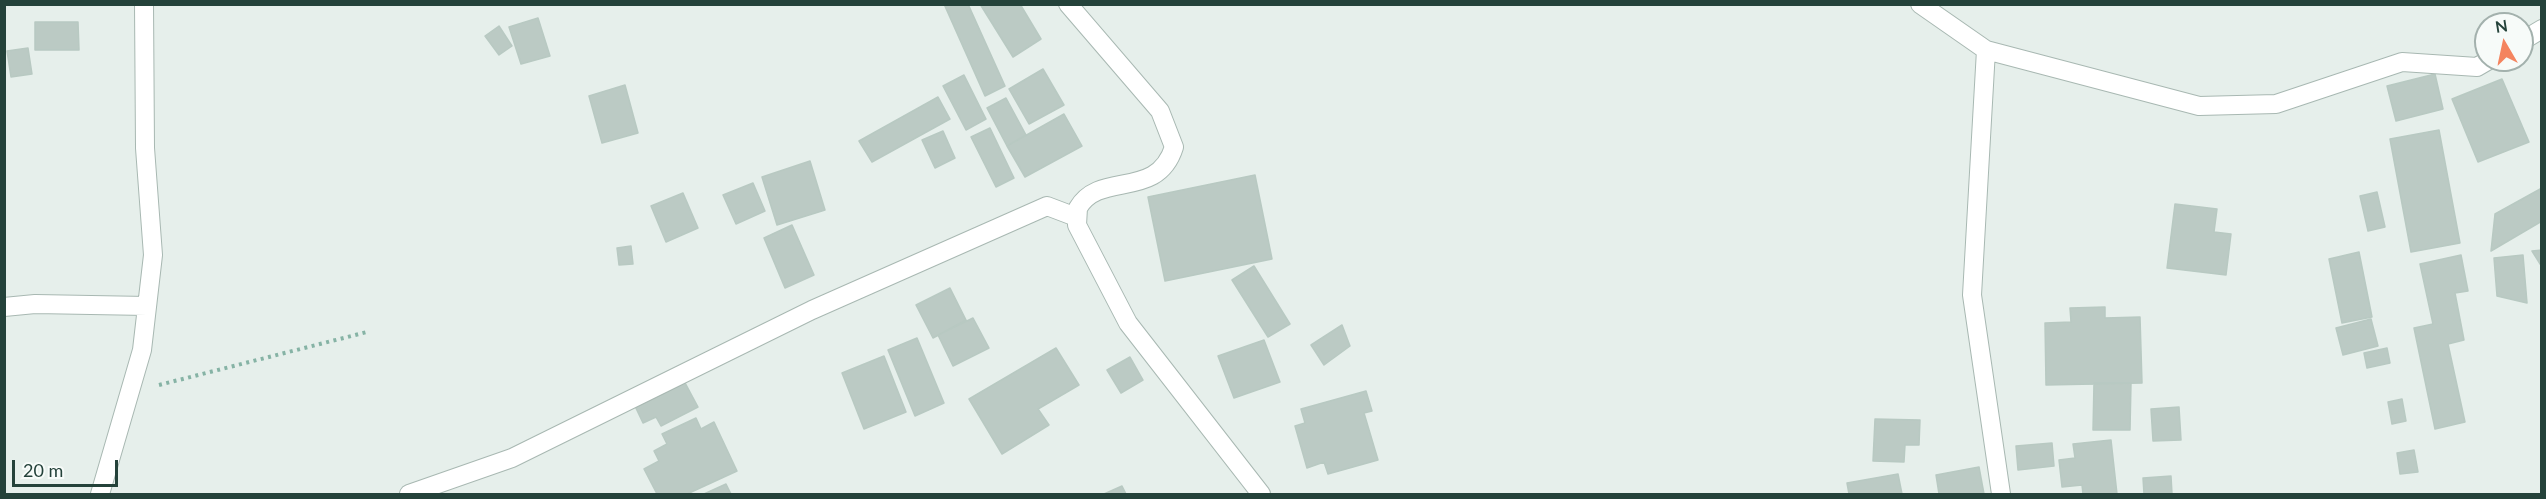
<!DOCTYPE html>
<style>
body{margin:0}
#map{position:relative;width:2546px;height:499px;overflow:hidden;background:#e6efeb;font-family:Lato,sans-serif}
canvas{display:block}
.frame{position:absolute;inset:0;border:6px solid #24423a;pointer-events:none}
.north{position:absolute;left:2474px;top:12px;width:60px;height:60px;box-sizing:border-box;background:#f7fbf9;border:2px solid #a3b1ad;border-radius:50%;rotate:351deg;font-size:16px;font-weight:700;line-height:24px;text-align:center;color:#24423a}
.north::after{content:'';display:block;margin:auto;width:21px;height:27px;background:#f4845f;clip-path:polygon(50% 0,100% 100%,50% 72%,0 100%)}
.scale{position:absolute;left:12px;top:460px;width:106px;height:27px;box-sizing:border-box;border:3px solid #24423a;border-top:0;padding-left:8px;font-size:18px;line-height:21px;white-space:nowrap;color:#24423a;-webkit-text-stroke:4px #f7fbf9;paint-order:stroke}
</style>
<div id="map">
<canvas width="2546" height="499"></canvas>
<div class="frame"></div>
<div class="north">N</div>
<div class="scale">20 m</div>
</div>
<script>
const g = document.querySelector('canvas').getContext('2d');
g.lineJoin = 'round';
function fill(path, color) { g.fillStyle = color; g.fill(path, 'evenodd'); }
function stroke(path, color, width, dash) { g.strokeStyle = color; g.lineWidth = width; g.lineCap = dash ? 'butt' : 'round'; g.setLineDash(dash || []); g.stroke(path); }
const building = new Path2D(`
 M 944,4 L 968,4 L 1005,86 L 985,96 Z
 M 980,4 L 1020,4 L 1041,39 L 1013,57 Z
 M 538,18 L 550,56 L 521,64 L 509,27 Z
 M 35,22 L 78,22 L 79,50 L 35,50 Z
 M 499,26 L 512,46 L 499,55 L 485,36 Z
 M 28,48 L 32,74 L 11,77 L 7,51 Z
 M 1043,69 L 1064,105 L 1029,124 L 1009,89 Z
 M 2435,74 L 2443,109 L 2396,121 L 2387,86 Z
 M 964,75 L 986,119 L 966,130 L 943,86 Z
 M 2502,79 L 2529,142 L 2478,162 L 2452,99 Z
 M 625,85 L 638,133 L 602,143 L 589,96 Z
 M 938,97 L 950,119 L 872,162 L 859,141 Z
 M 1006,98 L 1026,135 L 1007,146 L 987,108 Z
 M 1064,114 L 1082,146 L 1025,177 L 1007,146 Z
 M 990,128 L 1014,178 L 996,187 L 971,137 Z
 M 2439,130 L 2460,243 L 2411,252 L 2390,139 Z
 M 943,131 L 955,158 L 935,168 L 922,140 Z
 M 810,161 L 825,210 L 777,225 L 762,177 Z
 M 1255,175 L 1272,259 L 1165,281 L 1148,197 Z
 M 753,183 L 765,211 L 736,224 L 723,195 Z
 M 2542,188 L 2542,221 L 2491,251 L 2495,214 Z
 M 2377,192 L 2385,227 L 2368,231 L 2360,196 Z
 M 683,193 L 698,228 L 666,242 L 651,206 Z
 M 2175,204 L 2217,209 L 2214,232 L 2231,234 L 2226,275 L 2167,268 Z
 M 792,225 L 814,275 L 785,288 L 764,238 Z
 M 631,246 L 633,264 L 619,265 L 617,248 Z
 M 2542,250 L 2542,267 L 2532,251 Z
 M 2359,252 L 2372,317 L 2342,323 L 2329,259 Z
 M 2461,255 L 2468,291 L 2455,293 L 2464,340 L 2448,344 L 2465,422 L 2435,429 L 2414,328 L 2433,324 L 2420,264 Z
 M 2523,255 L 2527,303 L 2497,296 L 2494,258 Z
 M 1254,266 L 1290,324 L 1268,337 L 1232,280 Z
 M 950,288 L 966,320 L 933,338 L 916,305 Z
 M 2105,307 L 2105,318 L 2140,317 L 2142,383 L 2046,385 L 2045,323 L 2071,322 L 2070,308 Z
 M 973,318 L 989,348 L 953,366 L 938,335 Z
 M 2371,319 L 2378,346 L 2343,355 L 2336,328 Z
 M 1342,325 L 1350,346 L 1324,365 L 1311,345 Z
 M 917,338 L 944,403 L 915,416 L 888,350 Z
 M 1264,340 L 1280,382 L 1234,398 L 1218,356 Z
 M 1056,348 L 1079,385 L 1038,409 L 1049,425 L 1002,454 L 969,399 Z
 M 2387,348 L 2390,363 L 2367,368 L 2364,353 Z
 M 884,356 L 906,412 L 864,429 L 842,373 Z
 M 1130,357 L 1143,380 L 1121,393 L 1107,370 Z
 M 683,379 L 698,407 L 661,426 L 656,417 L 643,423 L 634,404 Z
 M 2094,383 L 2131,383 L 2130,430 L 2093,430 Z
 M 1366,391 L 1372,411 L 1364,413 L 1378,460 L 1328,474 L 1324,462 L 1307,468 L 1295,426 L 1305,423 L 1301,409 Z
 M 2402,399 L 2406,421 L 2392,424 L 2388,402 Z
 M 2179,407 L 2181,440 L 2153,441 L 2151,409 Z
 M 696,418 L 701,429 L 714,422 L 737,471 L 687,494 L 657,494 L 644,469 L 659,461 L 654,451 L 667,444 L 662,434 Z
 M 1875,419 L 1920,420 L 1919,445 L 1905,445 L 1904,462 L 1873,461 Z
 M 2111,440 L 2117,494 L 2083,494 L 2082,485 L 2062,487 L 2059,460 L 2075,458 L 2073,444 Z
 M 2052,443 L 2054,466 L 2018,470 L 2016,446 Z
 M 2414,450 L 2418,472 L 2400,474 L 2397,453 Z
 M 1979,467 L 1984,494 L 1939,494 L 1936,475 Z
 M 1898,474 L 1902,494 L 1849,494 L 1847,483 Z
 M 2171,476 L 2172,494 L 2144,494 L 2143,478 Z
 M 726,484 L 731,494 L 704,494 Z
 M 1122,486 L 1126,494 L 1104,494 Z`);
const path = new Path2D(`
 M 159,385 L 367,332`);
const street = new Path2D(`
 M 1068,4 L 1160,111 L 1174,147 C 1157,201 1100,170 1078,208 L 1077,225 L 1128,323 L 1261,494
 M 1920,4 L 1986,50 L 2199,106 L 2276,104 L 2402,62 L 2477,67 L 2489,60
 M 2522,41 L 2542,29
 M 1986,50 L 1972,295 L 2001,494
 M 4,307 L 35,304 L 147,306
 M 100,494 L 142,350 L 153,255 L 145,148 L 144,4
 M 409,494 L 512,458 L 812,310 L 1047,206 L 1076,217`);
fill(building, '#bbcac4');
stroke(building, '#b8c9c2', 1.5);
stroke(street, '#a8b8b2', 20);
stroke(path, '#86b3a5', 4, [3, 4.5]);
stroke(street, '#fff', 18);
</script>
